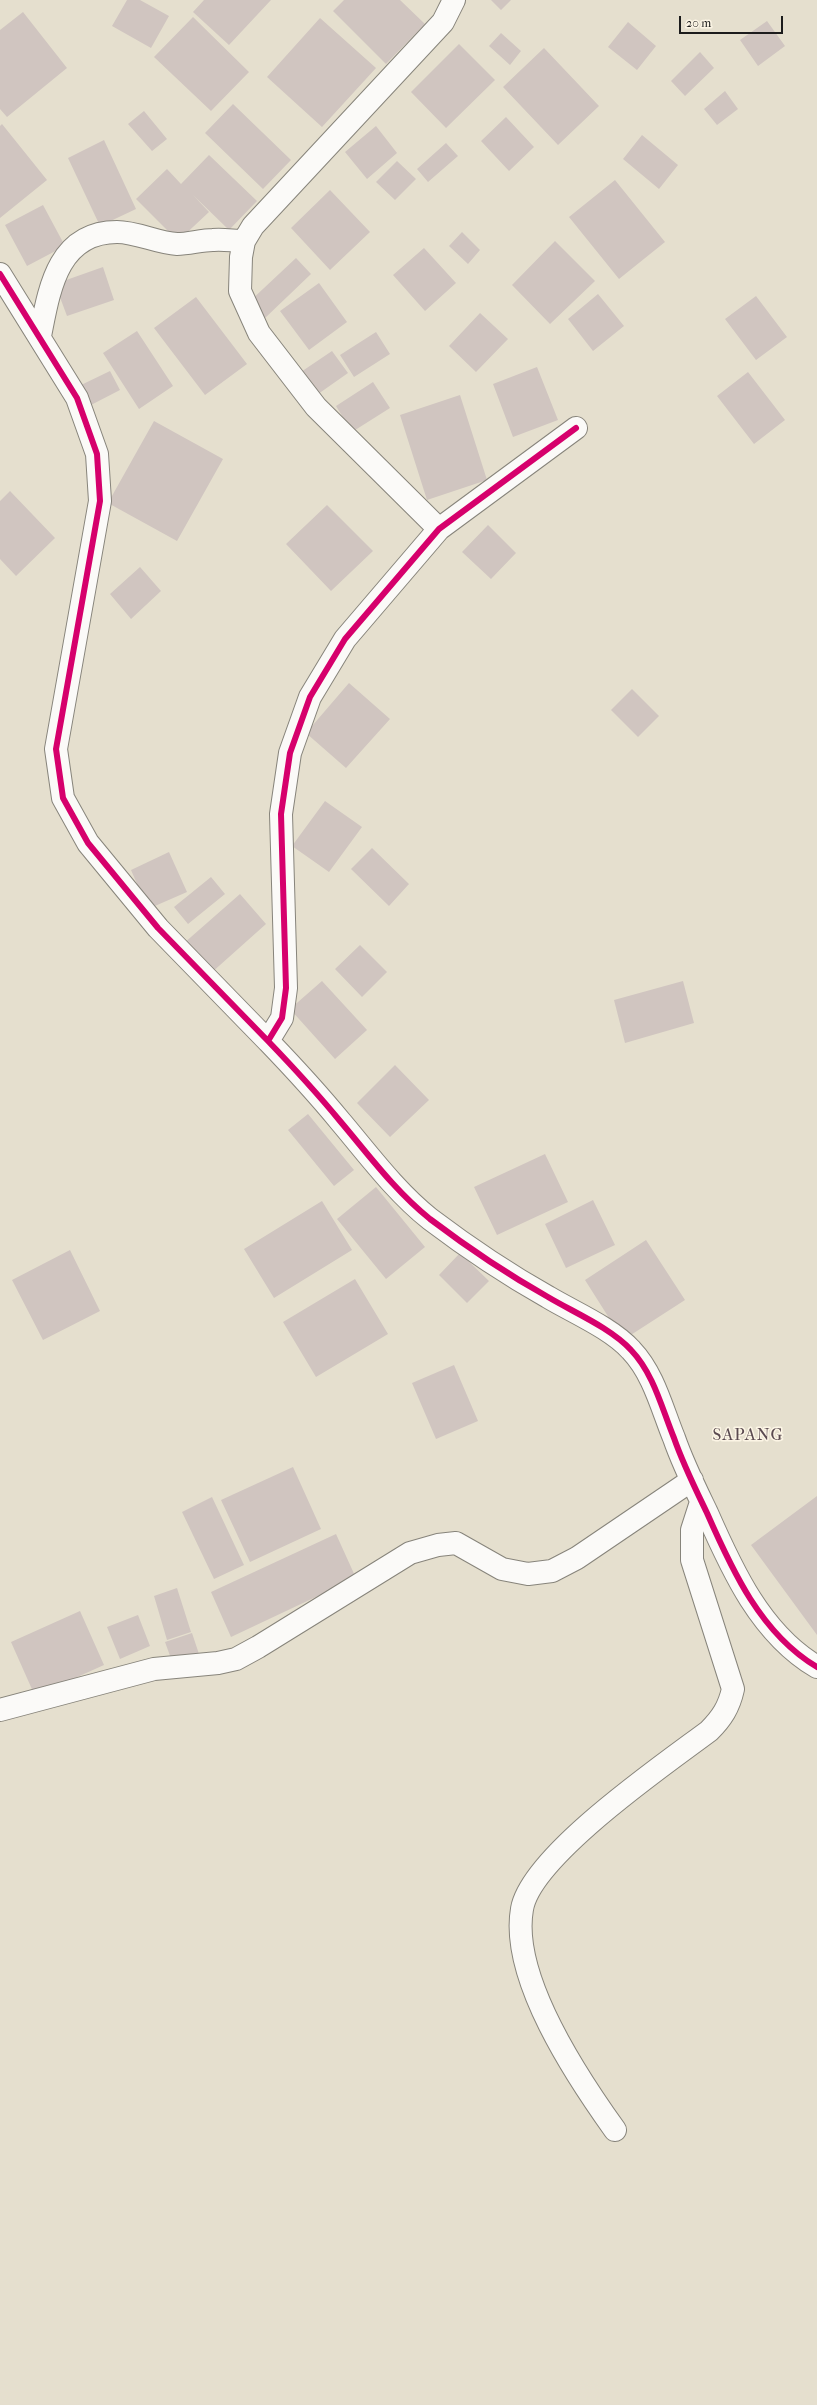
<!DOCTYPE html>
<style>
body{margin:0}
#map{position:relative;width:817px;height:2405px;overflow:hidden;background:#e5dfce;font-family:"IM FELL French Canon",serif}
canvas{display:block}
.scale{position:absolute;left:679px;top:16px;width:104px;height:18px;box-sizing:border-box;border:2px solid #1c1c1c;border-top:0;padding-left:5px;font-size:12px;line-height:14px;white-space:nowrap;color:#1c1c1c;-webkit-text-stroke:3px #fcf5e5;paint-order:stroke}
</style>
<div id="map">
<canvas width="817" height="2405"></canvas>
<div class="scale">20 m</div>
</div>
<script>
const g = document.querySelector('canvas').getContext('2d');
g.lineJoin = 'round';
function fill(path, color) { g.fillStyle = color; g.fill(path, 'evenodd'); }
function stroke(path, color, width, dash) { g.strokeStyle = color; g.lineWidth = width; g.lineCap = dash ? 'butt' : 'round'; g.setLineDash(dash || []); g.stroke(path); }
function label(font, color, halo, rows, align = 'center') {
  g.font = font + ' "IM FELL French Canon",serif'; g.lineWidth = 3; g.setLineDash([]); g.textBaseline = 'middle'; g.strokeStyle = halo; g.fillStyle = color; for (const [text, x, y, turn = 0] of rows) {
    g.save(); g.translate(x, y); g.rotate((+turn || 0) * Math.PI / 180); g.textAlign = isNaN(turn) ? turn : align; if (halo) g.strokeText(text, 0, 0); g.fillText(text, 0, 0); g.restore();
  }
}
const building = new Path2D(`
 M 127,0 L 140,0 L 169,16 L 151,48 L 112,26 Z
 M 204,0 L 271,0 L 229,45 L 193,12 Z
 M 344,0 L 400,0 L 425,24 L 386,64 L 333,11 Z
 M 491,0 L 511,0 L 501,10 Z
 M 23,12 L 67,68 L 7,117 L 0,109 L 0,30 Z
 M 193,17 L 249,72 L 211,111 L 154,57 Z
 M 320,18 L 376,68 L 322,127 L 267,77 Z
 M 767,21 L 785,46 L 758,66 L 740,40 Z
 M 628,22 L 656,46 L 637,70 L 608,47 Z
 M 501,33 L 521,51 L 510,65 L 489,46 Z
 M 459,44 L 495,80 L 446,128 L 411,92 Z
 M 544,48 L 599,106 L 558,145 L 503,87 Z
 M 700,52 L 714,68 L 685,96 L 671,81 Z
 M 725,91 L 738,109 L 717,125 L 704,109 Z
 M 233,104 L 291,160 L 263,189 L 205,133 Z
 M 144,111 L 167,139 L 152,151 L 128,124 Z
 M 506,117 L 534,147 L 509,171 L 481,141 Z
 M 2,124 L 47,180 L 0,218 L 0,126 Z
 M 376,126 L 397,153 L 367,179 L 345,152 Z
 M 642,135 L 678,165 L 659,189 L 623,159 Z
 M 104,140 L 136,209 L 100,226 L 68,158 Z
 M 446,143 L 458,156 L 428,182 L 417,169 Z
 M 209,155 L 257,201 L 229,230 L 193,195 L 209,212 L 178,241 L 136,199 L 167,169 L 181,184 Z
 M 397,161 L 416,179 L 395,200 L 376,182 Z
 M 615,180 L 665,242 L 619,279 L 569,217 Z
 M 330,190 L 370,232 L 330,270 L 291,228 Z
 M 43,205 L 65,246 L 27,266 L 5,225 Z
 M 462,232 L 480,250 L 468,264 L 449,246 Z
 M 555,241 L 595,281 L 550,324 L 512,285 Z
 M 424,248 L 456,283 L 425,311 L 393,275 Z
 M 296,258 L 311,274 L 264,319 L 248,303 Z
 M 103,267 L 114,300 L 67,316 L 55,284 Z
 M 319,283 L 347,322 L 309,350 L 280,311 Z
 M 598,294 L 624,326 L 593,351 L 568,319 Z
 M 756,296 L 787,337 L 756,360 L 725,319 Z
 M 196,297 L 247,364 L 205,395 L 154,328 Z
 M 480,313 L 508,339 L 476,372 L 449,346 Z
 M 137,331 L 173,386 L 139,409 L 103,353 Z
 M 376,332 L 390,354 L 354,377 L 340,355 Z
 M 332,351 L 348,373 L 311,399 L 295,376 Z
 M 537,367 L 558,420 L 513,437 L 493,384 Z
 M 110,371 L 120,390 L 89,406 L 79,386 Z
 M 748,372 L 785,420 L 754,444 L 717,396 Z
 M 373,382 L 390,408 L 352,432 L 336,406 Z
 M 460,395 L 487,480 L 427,500 L 400,415 Z
 M 154,421 L 223,459 L 177,541 L 108,503 Z
 M 10,491 L 55,538 L 16,576 L 0,559 L 0,501 Z
 M 327,505 L 373,551 L 331,591 L 286,544 Z
 M 488,525 L 516,553 L 491,579 L 462,552 Z
 M 140,567 L 161,591 L 131,619 L 110,594 Z
 M 349,683 L 390,719 L 346,768 L 306,733 Z
 M 632,689 L 659,716 L 638,737 L 611,710 Z
 M 325,801 L 362,827 L 329,872 L 292,846 Z
 M 372,848 L 409,884 L 389,906 L 351,869 Z
 M 169,852 L 187,892 L 148,909 L 131,870 Z
 M 211,877 L 225,894 L 188,924 L 174,907 Z
 M 240,894 L 266,924 L 210,974 L 183,944 Z
 M 360,945 L 387,972 L 362,997 L 335,969 Z
 M 322,981 L 367,1030 L 335,1059 L 290,1009 Z
 M 683,981 L 694,1023 L 625,1043 L 614,1000 Z
 M 395,1065 L 429,1100 L 390,1137 L 357,1103 Z
 M 308,1114 L 354,1170 L 334,1186 L 288,1130 Z
 M 545,1154 L 568,1202 L 497,1235 L 474,1187 Z
 M 376,1187 L 425,1247 L 386,1279 L 337,1219 Z
 M 593,1200 L 615,1245 L 566,1268 L 545,1224 Z
 M 322,1201 L 352,1250 L 274,1298 L 244,1249 Z
 M 646,1240 L 685,1300 L 623,1340 L 585,1280 Z
 M 70,1250 L 100,1311 L 43,1340 L 12,1280 Z
 M 460,1253 L 489,1281 L 467,1303 L 439,1275 Z
 M 355,1279 L 388,1334 L 316,1377 L 283,1322 Z
 M 454,1365 L 478,1421 L 436,1439 L 412,1383 Z
 M 293,1467 L 321,1529 L 250,1562 L 221,1500 Z
 M 817,1496 L 817,1635 L 751,1545 Z
 M 212,1497 L 244,1565 L 214,1579 L 182,1512 Z
 M 336,1534 L 356,1578 L 231,1637 L 211,1592 Z
 M 177,1588 L 191,1632 L 167,1640 L 154,1596 Z
 M 80,1611 L 104,1665 L 35,1696 L 11,1642 Z
 M 138,1615 L 150,1646 L 120,1659 L 107,1627 Z
 M 192,1633 L 199,1654 L 173,1664 L 165,1642 Z`);
const minor = new Path2D(`
 M 0,274 L 77,398 L 97,454 L 100,501 L 56,749 L 63,798 L 88,843 L 158,928 L 268,1041
 M 40,336 C 49,291 57,232 117,232 C 137,232 157,243 177,244 C 189,244 201,240 213,240 C 223,239 234,241 244,241
 M 576,428 L 439,529 L 345,639 L 310,697 L 290,753 L 281,814 L 286,988 L 282,1018 L 268,1041 C 293,1067 317,1093 340,1121 C 368,1154 395,1191 430,1219 C 467,1247 507,1274 548,1297 C 573,1312 611,1328 631,1350 C 654,1374 662,1409 674,1438 C 683,1464 695,1488 707,1513 C 732,1570 761,1634 817,1667
 M 439,529 L 316,407 L 259,333 L 240,291 L 241,257 L 244,241 L 253,226 L 443,22 L 454,0
 M 0,1710 L 154,1669 L 218,1663 L 236,1659 L 258,1647 L 410,1553 L 438,1545 L 456,1543 L 502,1569 L 528,1574 L 552,1571 L 577,1558 L 692,1480
 M 615,2130 C 577,2077 510,1977 522,1909 C 531,1856 665,1764 709,1731 C 722,1718 729,1707 733,1689 L 692,1560 L 692,1530 L 701,1502`);
const cycleway = new Path2D(`
 M 0,274 L 77,398 L 97,454 L 100,501 L 56,749 L 63,798 L 88,843 L 158,928 L 268,1041
 M 576,428 L 439,529 L 345,639 L 310,697 L 290,753 L 281,814 L 286,988 L 282,1018 L 268,1041 C 293,1067 317,1093 340,1121 C 368,1154 395,1191 430,1219 C 467,1247 507,1274 548,1297 C 573,1312 611,1328 631,1350 C 654,1374 662,1409 674,1438 C 683,1464 695,1488 707,1513 C 732,1570 761,1634 817,1667`);
const quarterNames = [
 ["SAPANG",748,1436]
];
fill(building, '#d0c5c0');
stroke(minor, '#87847b', 24);
stroke(minor, '#fbfaf8', 22);
stroke(cycleway, '#d6006c', 6);
g.letterSpacing = '1px';
label('17px', '#5a4a50', '#fcf5e5', quarterNames);
g.letterSpacing = '0px';
</script>
